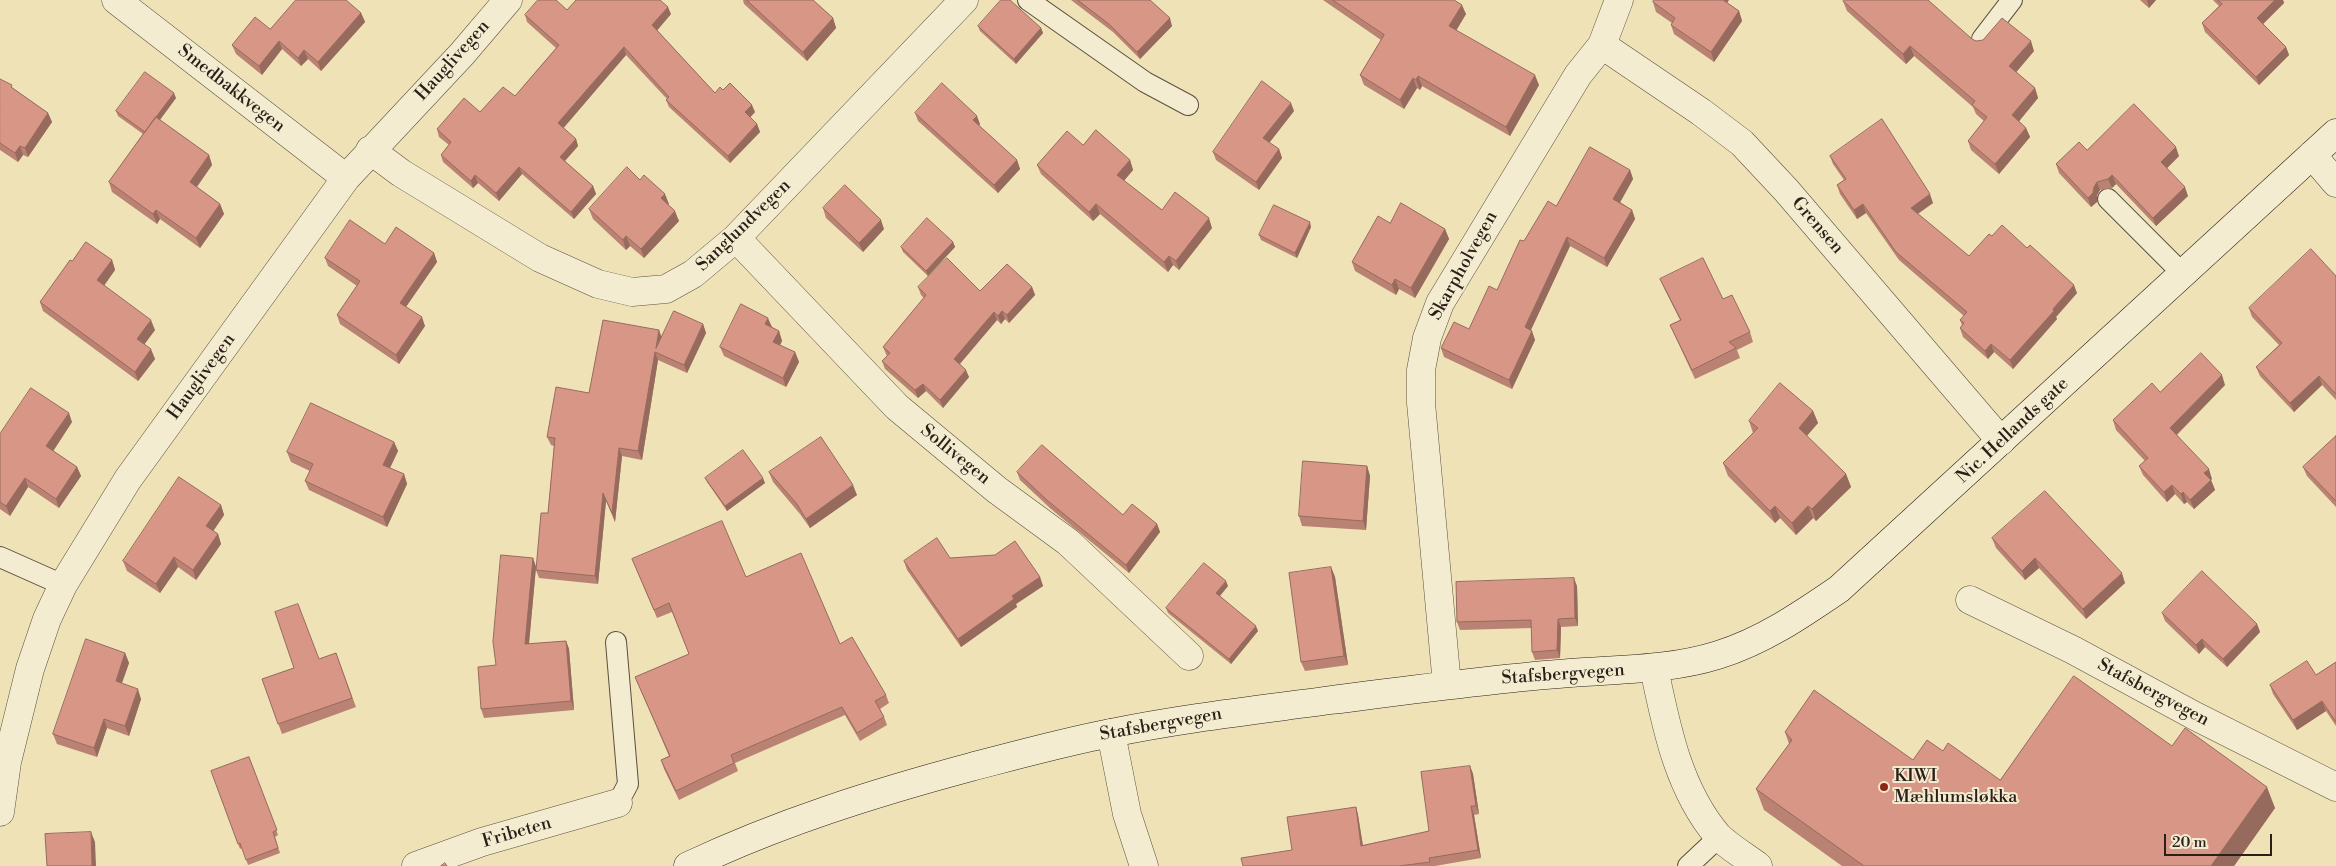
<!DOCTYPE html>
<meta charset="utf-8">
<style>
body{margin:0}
#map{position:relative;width:2336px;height:866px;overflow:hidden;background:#eee2b6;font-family:"Libre Bodoni",serif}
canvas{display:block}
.scale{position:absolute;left:2164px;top:834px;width:108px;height:22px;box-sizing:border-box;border:2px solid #2b2019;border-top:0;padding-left:6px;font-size:15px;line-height:18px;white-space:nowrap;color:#2b2019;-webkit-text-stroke:4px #f4ecd0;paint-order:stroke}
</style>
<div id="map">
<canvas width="2336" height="866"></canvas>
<div class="scale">20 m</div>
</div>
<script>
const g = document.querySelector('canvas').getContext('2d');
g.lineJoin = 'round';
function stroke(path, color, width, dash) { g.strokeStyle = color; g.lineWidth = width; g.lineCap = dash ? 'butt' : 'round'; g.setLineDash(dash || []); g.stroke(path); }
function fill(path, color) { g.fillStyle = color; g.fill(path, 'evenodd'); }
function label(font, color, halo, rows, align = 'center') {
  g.font = font + ' "Libre Bodoni",serif'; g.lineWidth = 4; g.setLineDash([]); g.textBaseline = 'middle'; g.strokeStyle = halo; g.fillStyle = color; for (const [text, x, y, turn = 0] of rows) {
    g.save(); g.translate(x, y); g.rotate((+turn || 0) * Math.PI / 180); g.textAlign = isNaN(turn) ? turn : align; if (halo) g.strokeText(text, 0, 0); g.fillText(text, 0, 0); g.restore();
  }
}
const lane = new Path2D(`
 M 1028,0 L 1145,82 L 1188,105
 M 1982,39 L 2012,0
 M 2108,199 L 2183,274
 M 0,557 L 63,585
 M 616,642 L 628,784 L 618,803
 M 1688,866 L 1719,837`);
const street = new Path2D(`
 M 116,0 L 346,178
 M 1602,45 L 1701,112 L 1742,143 L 1786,190 L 2001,441
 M 370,150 L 401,173 L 540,258 L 598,284 L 632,292 L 666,289 L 693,274 L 736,238 L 964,0
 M 2312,155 L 2336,183
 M 736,238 L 897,407 L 997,490 L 1068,542 L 1189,656
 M 1970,600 L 2073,650 L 2195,716 L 2336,787
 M 1654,668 C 1666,726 1678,789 1718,836 C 1729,847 1746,857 1758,866
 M 1447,685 L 1421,403 L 1421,370 L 1427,338 L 1440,303 L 1578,75 L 1602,45 L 1619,0
 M 1111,733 L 1127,814 L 1144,866
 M 0,812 L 7,762 L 30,669 L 47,619 L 63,585 L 128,479 L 346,178 L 462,54 L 508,0
 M 416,866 L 482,842 L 618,803`);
const secondary = new Path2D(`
 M 688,866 C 779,823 874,793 971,767 C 1017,755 1064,742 1111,733 C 1183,718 1257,710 1331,700 C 1410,690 1490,679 1570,673 C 1620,669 1670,670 1718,655 C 1763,641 1801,615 1839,589 L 2336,133`);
const wall = new Path2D(`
 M 743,0 L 813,0 L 833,18 L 836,28 L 807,61 L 744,4 Z
 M 1071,0 L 1150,0 L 1172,26 L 1140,59 L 1113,32 Z
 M 1323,0 L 1454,0 L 1466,14 L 1456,30 L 1539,85 L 1510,136 L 1422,86 L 1420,90 L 1417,88 L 1404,109 L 1364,85 L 1360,75 L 1381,40 Z
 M 2140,0 L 2156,0 L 2149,8 Z
 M 2213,0 L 2283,0 L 2284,3 L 2263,24 L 2286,47 L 2289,55 L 2259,85 L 2205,32 L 2202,23 L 2219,6 Z
 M 1843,1 L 1972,39 L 1976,41 L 2034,51 L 2016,72 L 2035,88 L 2038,98 L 2019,121 L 2026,128 L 2030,137 L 1999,174 L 1971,150 L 1968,141 L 1984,121 L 1976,114 L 1973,107 L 1914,56 L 1906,64 L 1847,11 Z
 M 1653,2 L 1727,3 L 1739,11 L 1742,21 L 1714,62 L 1674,34 L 1671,25 L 1672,23 L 1656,12 Z
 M 567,10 L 671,14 L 657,30 L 715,93 L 723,90 L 755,112 L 750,117 L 757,124 L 760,132 L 730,163 L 669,107 L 666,100 L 667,99 L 626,55 L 563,128 L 576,139 L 578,146 L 565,161 L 593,186 L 596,194 L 574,219 L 522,174 L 499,201 L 478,183 L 473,188 L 443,162 L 441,155 L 449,145 L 439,137 L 437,129 L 480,112 L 515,96 L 556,48 L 527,22 L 525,15 Z
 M 361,13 L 365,22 L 321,71 L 308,59 L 301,66 L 282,49 L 262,75 L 236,54 L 232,45 L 270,29 Z
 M 978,26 L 1041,28 L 1043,33 L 1016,64 L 980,31 Z
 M 0,79 L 48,113 L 52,122 L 28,157 L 23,155 L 18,162 L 0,150 Z
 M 176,98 L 160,120 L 209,155 L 212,165 L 197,187 L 220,204 L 224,214 L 200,248 L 160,219 L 157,224 L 112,192 L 109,182 L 143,134 L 118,116 L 116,111 Z
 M 1294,111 L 1269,143 L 1279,149 L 1282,158 L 1259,190 L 1216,160 L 1213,152 Z
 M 915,113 L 980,124 L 979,126 L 1017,160 L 1020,169 L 998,193 L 918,121 Z
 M 1083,145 L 1130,160 L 1133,170 L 1124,181 L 1162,210 L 1212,228 L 1179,270 L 1173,265 L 1168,272 L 1100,214 L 1093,221 L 1041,174 L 1037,165 Z
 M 2087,150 L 2179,156 L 2167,168 L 2188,196 L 2156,226 L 2116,184 L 2112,188 L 2100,190 L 2097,195 L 2097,202 L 2091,207 L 2059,173 L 2056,164 Z
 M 1830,156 L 1933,203 L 1918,214 L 1969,256 L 1992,236 L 2077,293 L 2056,317 L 2057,319 L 2013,369 L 1994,352 L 1988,359 L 1963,337 L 1960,328 L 1962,325 L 1960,320 L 1964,316 L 1899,260 L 1866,213 L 1857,219 L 1840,194 L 1837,185 L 1844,180 L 1833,164 Z
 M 1630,170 L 1633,179 L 1620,202 L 1632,210 L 1635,219 L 1607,267 L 1570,246 L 1531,330 L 1535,340 L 1512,389 L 1444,357 L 1441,348 L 1469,329 L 1497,290 L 1524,241 Z
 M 668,204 L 679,221 L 644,258 L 630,246 L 626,250 L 593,219 L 589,209 L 669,204 Z
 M 823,208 L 884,229 L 863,252 L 826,218 Z
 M 1390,223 L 1445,229 L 1449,239 L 1415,298 L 1399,289 L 1396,295 L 1355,271 L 1352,262 Z
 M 1311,227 L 1297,258 L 1261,240 L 1259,235 Z
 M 953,242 L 955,247 L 928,276 L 903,252 L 901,247 Z
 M 385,244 L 434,253 L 437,262 L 406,307 L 425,326 L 399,364 L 340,324 L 337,315 L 357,286 L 328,266 L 325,258 Z
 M 112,260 L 115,270 L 104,285 L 155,330 L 144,344 L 155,359 L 138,381 L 43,311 L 40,302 L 72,261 Z
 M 2336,276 L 2336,400 L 2322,385 L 2294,412 L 2260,376 L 2256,367 L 2279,345 L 2252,317 L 2249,308 Z
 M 1660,279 L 1723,299 L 1750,332 L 1753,342 L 1737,350 L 1740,358 L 1695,379 L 1674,334 L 1670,325 L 1680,320 L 1664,288 Z
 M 918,287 L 980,291 L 1032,287 L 1035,295 L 1009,323 L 1005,319 L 1001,324 L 997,320 L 960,364 L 969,377 L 943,408 L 926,391 L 918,398 L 885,369 L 882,361 L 887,356 L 886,354 L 883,347 L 924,298 L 921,295 Z
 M 703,324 L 706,333 L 687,373 L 658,360 L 642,460 L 622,456 L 615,522 L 606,501 L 598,584 L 539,578 L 536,570 L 548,513 L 554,446 L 551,445 L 547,437 L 589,393 L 659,330 L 661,336 Z
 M 772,327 L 779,331 L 782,341 L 780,345 L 795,352 L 799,362 L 786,387 L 724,356 L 720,347 Z
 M 2225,385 L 2177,435 L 2212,479 L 2211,480 L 2215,490 L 2194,509 L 2187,502 L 2184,504 L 2175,494 L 2167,502 L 2143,475 L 2139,466 L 2145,461 L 2116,430 L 2113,420 L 2160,392 Z
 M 1813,411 L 1818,423 L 1807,436 L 1846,474 L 1851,487 L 1816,521 L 1813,518 L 1796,535 L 1780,518 L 1775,523 L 1728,476 L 1723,463 L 1753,433 L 1749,421 Z
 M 72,422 L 53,451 L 77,467 L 81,476 L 59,508 L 28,487 L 10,516 L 0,509 L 0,434 Z
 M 2336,436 L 2336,507 L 2307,476 L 2303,467 Z
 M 394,442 L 398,451 L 390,468 L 404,474 L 407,484 L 387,527 L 309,490 L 305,481 L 310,471 L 291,462 L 287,452 Z
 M 1367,466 L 1370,476 L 1366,530 L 1302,526 L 1299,516 Z
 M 769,472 L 857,495 L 810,528 L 800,514 L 773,482 Z
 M 1017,472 L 1123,515 L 1157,524 L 1160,532 L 1129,573 L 1051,509 L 1020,480 Z
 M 705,478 L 765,483 L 727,511 L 707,482 Z
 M 221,505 L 224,515 L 213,531 L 218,534 L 221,544 L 196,580 L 178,567 L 160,593 L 127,571 L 123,561 Z
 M 1992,538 L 2125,583 L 2086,619 L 2039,568 L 2025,580 L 1996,548 Z
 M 533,558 L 536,567 L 529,644 L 566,641 L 569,649 L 574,710 L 484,718 L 481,709 Z
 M 950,558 L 1040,577 L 1043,586 L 1016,604 L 1017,607 L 961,647 L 907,570 L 904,561 Z
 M 632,559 L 746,577 L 840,644 L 886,695 L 889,703 L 880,709 L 884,717 L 887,725 L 860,741 L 845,715 L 735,763 L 738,771 L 679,800 L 664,769 L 661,760 L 669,756 L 635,677 L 689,654 L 672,612 L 657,618 Z
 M 1331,567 L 1335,577 L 1348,665 L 1305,671 L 1301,662 Z
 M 1228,586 L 1220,596 L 1258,631 L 1231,664 L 1168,613 L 1166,608 Z
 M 1577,586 L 1578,626 L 1561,627 L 1560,658 L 1535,660 L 1532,652 L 1532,628 L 1460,630 L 1457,622 Z
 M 2162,613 L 2257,624 L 2260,632 L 2227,667 L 2205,647 L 2199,654 L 2165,621 Z
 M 125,653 L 129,663 L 122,683 L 141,699 L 129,736 L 107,728 L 97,757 L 57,744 L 53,734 Z
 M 336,653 L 356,707 L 282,734 L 262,679 Z
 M 2336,662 L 2336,726 L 2326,711 L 2297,730 L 2273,694 L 2270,685 L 2316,675 Z
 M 1785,732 L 1913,760 L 1943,751 L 2000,780 L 2172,746 L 2275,808 L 2234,866 L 1842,866 L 1764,810 L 1756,789 L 1789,744 Z
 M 249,757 L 278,835 L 275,837 L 280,853 L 248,865 L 242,848 L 240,849 L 211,771 Z
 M 1470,766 L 1473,774 L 1479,814 L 1474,815 L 1481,858 L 1435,866 L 1243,866 L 1292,850 L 1356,807 L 1358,815 L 1363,845 L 1429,831 Z`);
const shadedWall = new Path2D(`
 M 1721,0 L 1729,0 L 1724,8 Z
 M 2147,0 L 2156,0 L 2149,8 Z
 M 2275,0 L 2283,0 L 2284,3 L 2260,27 L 2257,18 Z
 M 1462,5 L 1466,14 L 1453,36 L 1449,26 Z
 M 668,7 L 671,14 L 655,33 L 652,25 Z
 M 1739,11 L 1742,21 L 1714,62 L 1711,52 Z
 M 361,13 L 365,22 L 321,71 L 318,62 Z
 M 833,18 L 836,28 L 807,61 L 803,52 Z
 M 1170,18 L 1172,26 L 1140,59 L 1137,52 Z
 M 1041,28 L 1043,33 L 1016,64 L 1014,59 Z
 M 279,41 L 282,49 L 262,75 L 259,66 Z
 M 2031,41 L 2034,51 L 2013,76 L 2009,66 Z
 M 1910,46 L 1914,56 L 1906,64 L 1903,54 Z
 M 624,47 L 626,55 L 561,131 L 558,123 Z
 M 2286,47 L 2289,55 L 2259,85 L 2256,77 Z
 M 304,50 L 308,59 L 301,66 L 298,58 Z
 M 1535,75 L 1539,85 L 1510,136 L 1506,127 Z
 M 1418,76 L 1422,86 L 1420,90 L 1416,80 Z
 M 1413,78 L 1417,88 L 1404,109 L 1400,100 Z
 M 2035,88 L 2038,98 L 2016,125 L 2012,115 Z
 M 174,93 L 176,98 L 147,137 L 145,132 Z
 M 1291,103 L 1294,111 L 1266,147 L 1263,138 Z
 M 752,105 L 755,112 L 748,120 L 745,112 Z
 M 48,113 L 52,122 L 28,157 L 25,148 Z
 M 977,116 L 980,124 L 976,129 L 973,120 Z
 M 757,124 L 760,132 L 730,163 L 728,156 Z
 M 2026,128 L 2030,137 L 1999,174 L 1995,164 Z
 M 576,139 L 578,146 L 562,164 L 560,157 Z
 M 20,146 L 23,155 L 18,162 L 15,153 Z
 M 2176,147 L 2179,156 L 2164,171 L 2161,162 Z
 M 1279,149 L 1282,158 L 1259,190 L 1256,182 Z
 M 209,155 L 212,165 L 193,192 L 190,182 Z
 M 1017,160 L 1020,169 L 998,193 L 994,185 Z
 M 1130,160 L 1133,170 L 1120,185 L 1117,175 Z
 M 519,167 L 522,174 L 499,201 L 496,193 Z
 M 1630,170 L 1633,179 L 1617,208 L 1613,199 Z
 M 475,175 L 478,183 L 473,188 L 471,181 Z
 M 2112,175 L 2116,184 L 2112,188 L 2108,179 Z
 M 2097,182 L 2100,190 L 2097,195 L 2097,202 L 2091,207 L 2088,198 Z
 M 593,186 L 596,194 L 574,219 L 571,212 Z
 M 2185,187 L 2188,196 L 2156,226 L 2153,218 Z
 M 665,194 L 669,204 L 665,208 L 661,198 Z
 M 1930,194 L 1933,203 L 1914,216 L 1911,208 Z
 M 220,204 L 224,214 L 200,248 L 196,238 Z
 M 1096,204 L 1100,214 L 1093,221 L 1089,212 Z
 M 1863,204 L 1866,213 L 1857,219 L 1854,210 Z
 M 156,210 L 160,219 L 157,224 L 153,214 Z
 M 1632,210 L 1635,219 L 1607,267 L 1604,258 Z
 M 675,211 L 679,221 L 644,258 L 641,249 Z
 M 1209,218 L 1212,228 L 1179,270 L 1176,261 Z
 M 881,220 L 884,229 L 863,252 L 859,243 Z
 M 1310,222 L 1311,227 L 1297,258 L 1295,253 Z
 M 1445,229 L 1449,239 L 1415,298 L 1411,288 Z
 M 626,236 L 630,246 L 626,250 L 623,240 Z
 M 1567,237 L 1570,246 L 1528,336 L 1525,327 Z
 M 953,242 L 955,247 L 928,276 L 926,271 Z
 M 434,253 L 437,262 L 403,311 L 400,303 Z
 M 1169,256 L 1173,265 L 1168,272 L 1164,262 Z
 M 112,260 L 115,270 L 101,290 L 97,280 Z
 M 1395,279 L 1399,289 L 1396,295 L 1392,285 Z
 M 2074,285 L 2077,293 L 2056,317 L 2057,319 L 2013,369 L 2010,360 L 2053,309 Z
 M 1032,287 L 1035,295 L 1009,323 L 1007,315 Z
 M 1002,311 L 1005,319 L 1001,324 L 998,316 Z
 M 994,312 L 997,320 L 957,367 L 954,359 Z
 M 422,317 L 425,326 L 399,364 L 396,355 Z
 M 768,318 L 772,327 L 769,334 L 765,324 Z
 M 151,320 L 155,330 L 141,349 L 137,339 Z
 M 703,324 L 706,333 L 687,373 L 684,365 Z
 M 659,330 L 662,339 L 656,348 Z
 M 779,331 L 782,341 L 777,351 L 773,342 Z
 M 1532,331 L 1535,340 L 1512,389 L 1509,380 Z
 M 1991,344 L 1994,352 L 1988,359 L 1985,351 Z
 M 151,349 L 155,359 L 138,381 L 135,372 Z
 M 655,352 L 658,360 L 642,460 L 638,451 Z
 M 795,352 L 799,362 L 786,387 L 783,378 Z
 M 966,370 L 969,377 L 943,408 L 940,400 Z
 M 2222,375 L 2225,385 L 2174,437 L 2170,428 Z
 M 2319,376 L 2322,385 L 2294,412 L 2290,403 Z
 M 923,384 L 926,391 L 918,398 L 915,390 Z
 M 1813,411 L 1818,423 L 1803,440 L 1799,428 Z
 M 69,413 L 72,422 L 50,456 L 46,446 Z
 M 394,442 L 398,451 L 387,474 L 383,465 Z
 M 619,448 L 622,456 L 615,522 L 612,513 Z
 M 1367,466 L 1370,476 L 1366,530 L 1363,521 Z
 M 77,467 L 81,476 L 59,508 L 56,499 Z
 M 2209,469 L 2212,479 L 2208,482 L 2204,473 Z
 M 404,474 L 407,484 L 387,527 L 383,517 Z
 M 1846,474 L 1851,487 L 1816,521 L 1812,509 Z
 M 25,478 L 28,487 L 10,516 L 6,506 Z
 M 763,478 L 765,483 L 727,511 L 725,506 Z
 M 2211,480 L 2215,490 L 2194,509 L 2190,500 Z
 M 853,485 L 857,495 L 810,528 L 806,519 Z
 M 2172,485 L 2175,494 L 2167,502 L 2164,492 Z
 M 2183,492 L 2187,502 L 2184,504 L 2181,494 Z
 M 603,493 L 606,501 L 598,584 L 595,576 Z
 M 221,505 L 224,515 L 210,536 L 206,526 Z
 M 1775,506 L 1780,518 L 1775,523 L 1770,511 Z
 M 1808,506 L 1813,518 L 1796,535 L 1792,523 Z
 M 1157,524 L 1160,532 L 1129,573 L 1126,565 Z
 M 218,534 L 221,544 L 196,580 L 193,570 Z
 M 174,557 L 178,567 L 160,593 L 156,584 Z
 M 533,558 L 536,567 L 528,653 L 525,644 Z
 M 2035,558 L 2039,568 L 2025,580 L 2022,571 Z
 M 1331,567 L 1335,577 L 1348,665 L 1344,656 Z
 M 2122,573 L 2125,583 L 2086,619 L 2083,609 Z
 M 1040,577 L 1043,586 L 1016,604 L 1017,607 L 961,647 L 958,639 L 1012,596 Z
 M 1574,578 L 1577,586 L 1578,626 L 1575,618 Z
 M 1226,581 L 1228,586 L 1218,598 L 1216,593 Z
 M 1558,619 L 1561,627 L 1560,658 L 1557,650 Z
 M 2257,624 L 2260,632 L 2227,667 L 2223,659 Z
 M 1256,626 L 1258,631 L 1231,664 L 1229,659 Z
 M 2202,639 L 2205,647 L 2199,654 L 2196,645 Z
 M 566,641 L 569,649 L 574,710 L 571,701 Z
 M 125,653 L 129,663 L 119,691 L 116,681 Z
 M 138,689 L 141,699 L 129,736 L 125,726 Z
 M 2322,701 L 2326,711 L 2297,730 L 2293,720 Z
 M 104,719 L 107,728 L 97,757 L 94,748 Z
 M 1470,766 L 1473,774 L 1479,814 L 1476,806 Z
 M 2267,787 L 2275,808 L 2234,866 L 2211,866 Z
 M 1471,806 L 1474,815 L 1481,858 L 1478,850 Z
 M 1356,807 L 1358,815 L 1364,854 L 1361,846 Z
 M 91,832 L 95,842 L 96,866 L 92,866 Z`);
const building = new Path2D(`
 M 296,0 L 346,0 L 361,13 L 318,62 L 304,50 L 298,58 L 279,41 L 259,66 L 232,45 L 255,17 L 270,29 Z
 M 538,0 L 556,0 L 567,10 L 576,0 L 660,0 L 668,7 L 652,25 L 715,93 L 720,87 L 723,90 L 730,83 L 752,105 L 745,112 L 757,124 L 728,156 L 666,100 L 669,97 L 624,47 L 558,123 L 576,139 L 560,157 L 593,186 L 571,212 L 519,167 L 496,193 L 475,175 L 471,181 L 441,155 L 451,142 L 437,129 L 464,98 L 480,112 L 503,87 L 515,96 L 559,45 L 525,15 Z
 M 747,0 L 813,0 L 833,18 L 803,52 Z
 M 1001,0 L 1010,0 L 1041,28 L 1014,59 L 978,26 Z
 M 1078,0 L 1150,0 L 1170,18 L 1137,52 L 1110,25 Z
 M 1333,0 L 1454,0 L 1462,5 L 1449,26 L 1535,75 L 1506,127 L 1418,76 L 1416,80 L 1413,78 L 1400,100 L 1360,75 L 1384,35 Z
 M 1654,0 L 1723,0 L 1739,11 L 1711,52 L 1671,25 L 1675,18 L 1653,2 Z
 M 1844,0 L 1928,0 L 1972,39 L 1976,41 L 1983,40 L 2002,18 L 2031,41 L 2009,66 L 2035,88 L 2012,115 L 2026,128 L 1995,164 L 1968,141 L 1987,117 L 1972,105 L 1975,101 L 1910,46 L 1903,54 L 1843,1 Z
 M 2218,0 L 2275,0 L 2257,18 L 2286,47 L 2256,77 L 2202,23 L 2222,4 Z
 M 145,72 L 174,93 L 145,132 L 116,111 Z
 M 0,79 L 12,85 L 11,87 L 48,113 L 25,148 L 20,146 L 15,153 L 0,143 Z
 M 1262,81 L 1291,103 L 1263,138 L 1279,149 L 1256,182 L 1213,152 Z
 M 942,83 L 977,116 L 973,120 L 1017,160 L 994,185 L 915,113 Z
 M 2134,104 L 2176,147 L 2161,162 L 2185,187 L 2153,218 L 2112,175 L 2108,179 L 2097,182 L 2094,187 L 2093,193 L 2088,198 L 2056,164 L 2079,142 L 2087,150 Z
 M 156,117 L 209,155 L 190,182 L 220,204 L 196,238 L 156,210 L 153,214 L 109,182 Z
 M 1882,119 L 1930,194 L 1911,208 L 1969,256 L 1989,234 L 1992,236 L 2002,225 L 2027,248 L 2030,245 L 2074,285 L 2053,309 L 2054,311 L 2010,360 L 1991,344 L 1985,351 L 1960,328 L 1964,323 L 1960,320 L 1967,312 L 1896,252 L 1863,204 L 1854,210 L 1837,185 L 1846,179 L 1830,156 Z
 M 1096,130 L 1130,160 L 1117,175 L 1162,210 L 1175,192 L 1209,218 L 1176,261 L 1169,256 L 1164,262 L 1096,204 L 1089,212 L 1037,165 L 1067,131 L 1083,145 Z
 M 1590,147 L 1630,170 L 1613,199 L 1632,210 L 1604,258 L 1567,237 L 1525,327 L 1532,331 L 1509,380 L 1441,348 L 1454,322 L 1469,329 L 1489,286 L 1497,290 L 1520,240 L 1524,241 L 1548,201 L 1556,206 Z
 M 627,167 L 640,180 L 644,175 L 665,194 L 661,198 L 675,211 L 641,249 L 626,236 L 623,240 L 589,209 Z
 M 845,185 L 881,220 L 859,243 L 823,208 Z
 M 1401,203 L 1445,229 L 1411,288 L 1395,279 L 1392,285 L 1352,262 L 1378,216 L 1390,223 Z
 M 1274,205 L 1310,222 L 1295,253 L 1259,235 Z
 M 927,218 L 953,242 L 926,271 L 901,247 Z
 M 350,220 L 385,244 L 396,227 L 434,253 L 400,303 L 422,317 L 396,355 L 337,315 L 360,281 L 325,258 Z
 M 86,242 L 112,260 L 97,280 L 151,320 L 137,339 L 151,349 L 135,372 L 40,302 L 70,260 L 72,261 Z
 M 2311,249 L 2336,276 L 2336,394 L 2319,376 L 2290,403 L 2256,367 L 2282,343 L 2249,308 Z
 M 947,258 L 980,291 L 1007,264 L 1032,287 L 1007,315 L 1002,311 L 998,316 L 994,312 L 954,359 L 966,370 L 940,400 L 923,384 L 915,390 L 882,361 L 890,353 L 883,347 L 926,295 L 918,287 Z
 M 1703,258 L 1723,299 L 1732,295 L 1750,332 L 1729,342 L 1736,348 L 1692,370 L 1670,325 L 1681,320 L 1660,279 Z
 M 741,304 L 768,318 L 765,324 L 779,331 L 773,342 L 795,352 L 783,378 L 720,347 Z
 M 674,311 L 703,324 L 684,365 L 655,352 L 638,451 L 619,448 L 612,513 L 603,493 L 595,576 L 536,570 L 541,513 L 548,513 L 555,438 L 547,437 L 556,387 L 589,393 L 603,320 L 659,330 L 656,348 Z
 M 2201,353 L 2222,375 L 2170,428 L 2209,469 L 2204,473 L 2211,480 L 2190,500 L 2183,492 L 2181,494 L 2172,485 L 2164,492 L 2139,466 L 2148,458 L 2113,420 L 2152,383 L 2160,392 Z
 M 1780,383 L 1813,411 L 1799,428 L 1846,474 L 1812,509 L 1808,506 L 1792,523 L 1775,506 L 1770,511 L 1723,463 L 1758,428 L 1749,421 Z
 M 31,388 L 69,413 L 46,446 L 77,467 L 56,499 L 25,478 L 6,506 L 0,502 L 0,434 Z
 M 311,403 L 394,442 L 383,465 L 404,474 L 383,517 L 305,481 L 313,464 L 287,452 Z
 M 2336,436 L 2336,501 L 2303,467 Z
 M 821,437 L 853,485 L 806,519 L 797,504 L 769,472 Z
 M 1042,445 L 1123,515 L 1132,504 L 1157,524 L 1126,565 L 1048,501 L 1017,472 Z
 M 743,450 L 763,478 L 725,506 L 705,478 Z
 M 1303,461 L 1367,466 L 1363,521 L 1299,516 Z
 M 179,477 L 221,505 L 206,526 L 218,534 L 193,570 L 174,557 L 156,584 L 123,561 Z
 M 2045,491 L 2122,573 L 2083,609 L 2035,558 L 2022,571 L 1992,538 Z
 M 722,521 L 746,577 L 801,553 L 840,644 L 852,637 L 886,695 L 875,701 L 884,717 L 857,733 L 842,707 L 731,755 L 734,763 L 676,791 L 661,760 L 670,756 L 635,677 L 689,654 L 669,603 L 654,610 L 632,559 Z
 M 937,538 L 950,558 L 995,555 L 1015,541 L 1040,577 L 1012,596 L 1014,599 L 958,639 L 904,561 Z
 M 501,555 L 533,558 L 525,644 L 566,641 L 571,701 L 481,709 L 478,667 L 496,665 L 493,642 Z
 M 1204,563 L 1226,581 L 1216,593 L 1256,626 L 1229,659 L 1166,608 Z
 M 1331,567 L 1344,656 L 1301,662 L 1289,573 Z
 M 2202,571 L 2257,624 L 2223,659 L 2202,639 L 2196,645 L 2162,613 Z
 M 1574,578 L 1575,618 L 1558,619 L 1557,650 L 1532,652 L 1531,620 L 1457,622 L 1456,582 Z
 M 298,604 L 319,659 L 336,653 L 352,698 L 278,724 L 262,679 L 294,668 L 275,612 Z
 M 86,639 L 125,653 L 116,681 L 138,689 L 125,726 L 104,719 L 94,748 L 53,734 Z
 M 2307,661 L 2316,675 L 2336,662 L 2336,722 L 2322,701 L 2293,720 L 2270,685 Z
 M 2074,676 L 2172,746 L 2185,728 L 2267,787 L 2211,866 L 1864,866 L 1756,789 L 1792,740 L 1785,732 L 1814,690 L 1913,760 L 1927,740 L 1943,751 L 1948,743 L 2000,780 Z
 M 249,757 L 277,830 L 273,832 L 278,848 L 246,860 L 240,843 L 238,844 L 211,771 Z
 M 1470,766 L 1476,806 L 1471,806 L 1478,850 L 1429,858 L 1430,862 L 1399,866 L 1243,866 L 1241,858 L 1292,850 L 1287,817 L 1356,807 L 1361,846 L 1429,831 L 1421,772 Z
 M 91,832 L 92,866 L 47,866 L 45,834 Z
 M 445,863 L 447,866 L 441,866 Z`);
const markers = [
 [1884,787,5,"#8f2418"]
];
const streetNames = [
 ["Hauglivegen",453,61,-48],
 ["Smedbakkvegen",231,89,38],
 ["Sanglundvegen",744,226,-44],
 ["Grensen",1817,226,49],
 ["Skarpholvegen",1464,266,-61],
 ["Hauglivegen",202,377,-54],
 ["Nic. Hellands gate",2013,431,-43],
 ["Sollivegen",955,455,39],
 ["Stafsbergvegen",1563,675,-4],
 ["Stafsbergvegen",2153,693,28],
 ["Stafsbergvegen",1161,725,-10],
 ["Fribeten",517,833,-16]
];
const poiNames = [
 ["KIWI",1894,777],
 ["Mæhlumsløkka",1894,798]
];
stroke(lane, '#5c5040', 22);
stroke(street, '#5c5040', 29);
stroke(secondary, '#2b2019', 29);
stroke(lane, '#f4ecd0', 20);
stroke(street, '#f4ecd0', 28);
stroke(secondary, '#f4ecd0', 28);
fill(wall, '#ba8273');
fill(shadedWall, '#976a5e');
fill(building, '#d89786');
stroke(building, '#976a5e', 1);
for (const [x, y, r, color] of markers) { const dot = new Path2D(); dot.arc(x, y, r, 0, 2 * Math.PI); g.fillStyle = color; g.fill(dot); stroke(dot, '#f4ecd0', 2); }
label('18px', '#2b2019', '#f4ecd0', streetNames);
label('18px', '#2b2019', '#f4ecd0', poiNames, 'left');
</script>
